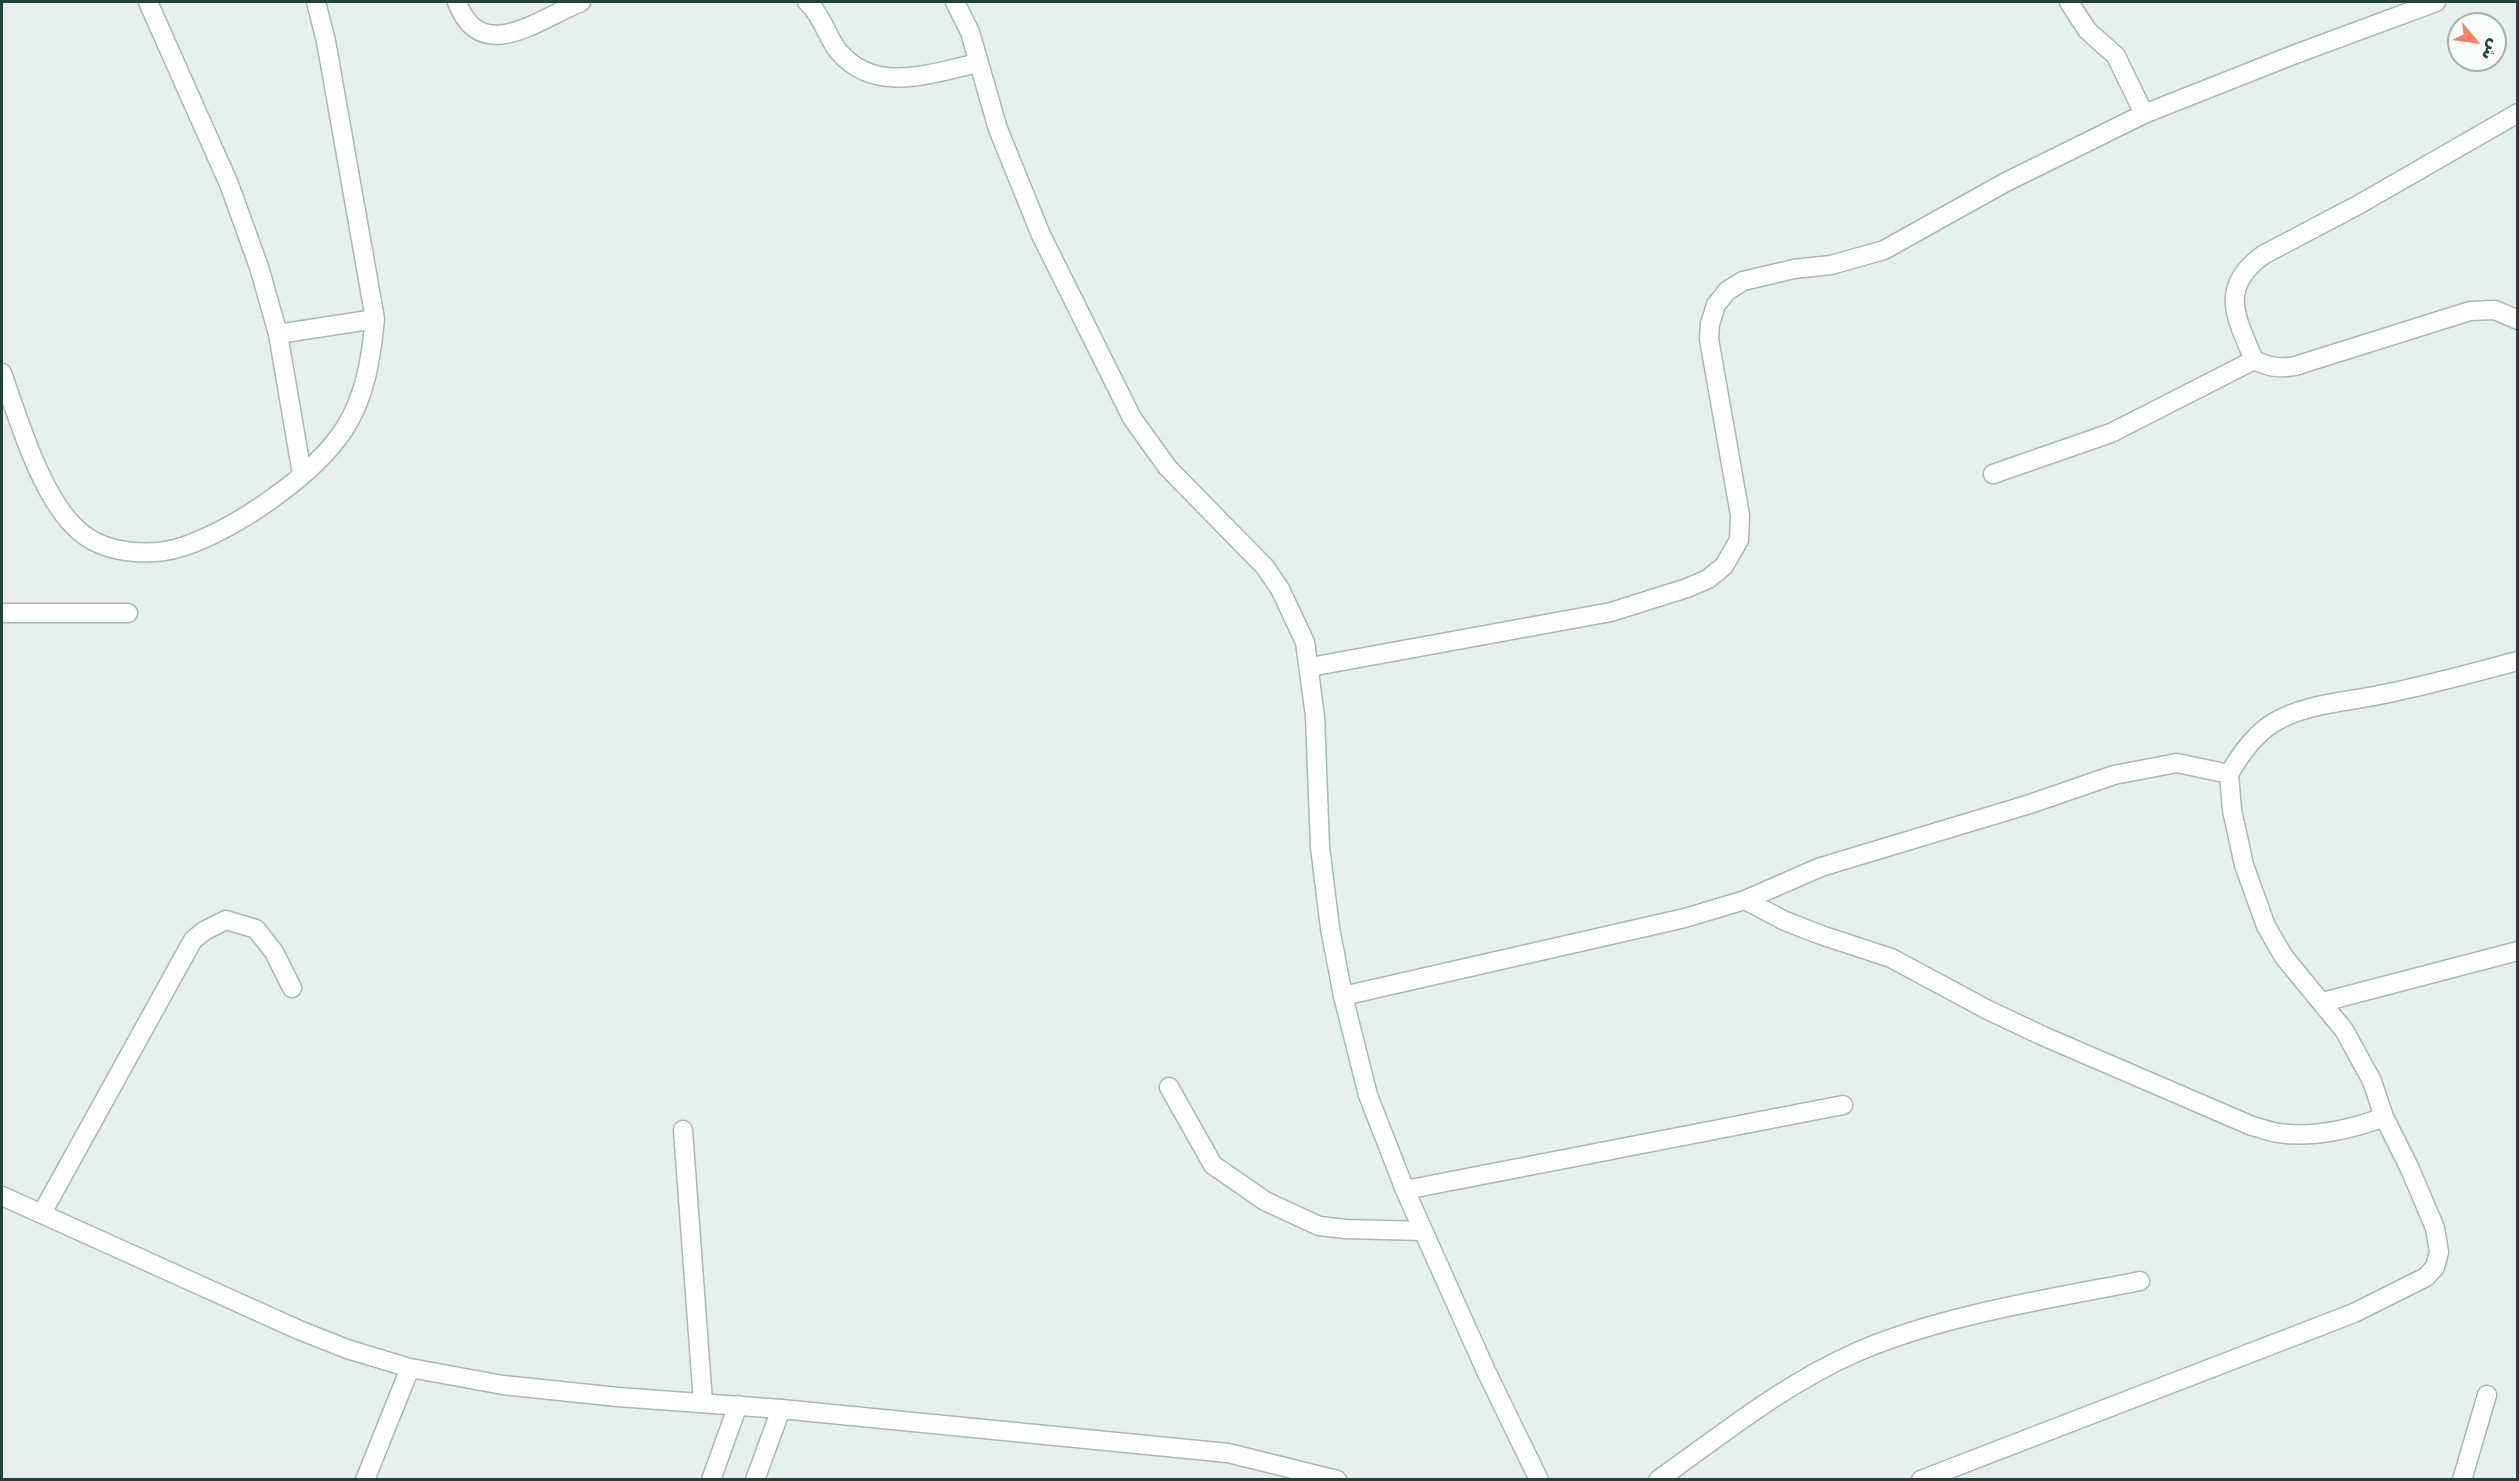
<!DOCTYPE html>
<meta charset="utf-8">
<style>
body{margin:0}
#map{position:relative;width:2519px;height:1481px;overflow:hidden;background:#e6efeb;font-family:"DejaVu Sans","Noto Sans Arabic",sans-serif}
canvas{display:block}
.frame{position:absolute;inset:0;border:3px solid #24423a;pointer-events:none}
.north{position:absolute;left:2447px;top:12px;width:60px;height:60px;box-sizing:border-box;background:#f7fbf9;border:2px solid #a3b1ad;border-radius:50%;rotate:119deg;font-size:16px;font-weight:700;line-height:24px;text-align:center;color:#24423a}
.north::after{content:'';display:block;margin:auto;width:21px;height:27px;background:#f4845f;clip-path:polygon(50% 0,100% 100%,50% 72%,0 100%)}
</style>
<div id="map">
<canvas width="2519" height="1481"></canvas>
<div class="frame"></div>
<div class="north">ش</div>
</div>
<script>
const g = document.querySelector('canvas').getContext('2d');
g.lineJoin = 'round';
function stroke(path, color, width, dash) { g.strokeStyle = color; g.lineWidth = width; g.lineCap = dash ? 'butt' : 'round'; g.setLineDash(dash || []); g.stroke(path); }
const minor = new Path2D(`
 M 148,2 L 229,184 L 259,267 L 278,334 L 302,474
 M 457,2 C 481,67 540,18 581,2
 M 807,2 C 822,14 827,38 839,52 C 876,95 932,73 978,63
 M 2069,2 L 2087,30 L 2116,56 L 2144,114
 M 2518,113 L 2358,205 L 2263,255 C 2218,288 2236,317 2254,360 C 2269,367 2279,369 2295,366 L 2470,311 L 2495,310 L 2518,320
 M 278,334 L 375,319
 M 2,373 C 19,420 41,498 79,531 C 105,554 150,557 182,547 C 236,529 315,475 345,428 C 366,395 371,357 375,319 L 326,41 L 316,2
 M 1993,474 L 2111,433 L 2254,360
 M 2,613 L 128,613
 M 1310,667 L 1611,612 L 1687,588 L 1708,579 L 1724,566 L 1739,540 L 1740,515 L 1709,339 L 1710,324 L 1716,305 L 1727,291 L 1743,281 L 1794,269 L 1831,265 L 1884,250 L 2006,182 L 2144,114 L 2293,55 L 2436,2
 M 1745,900 L 1785,921 L 1821,935 L 1891,958 L 1988,1010 L 2043,1036 L 2252,1126 C 2261,1128 2270,1132 2279,1133 C 2313,1138 2353,1129 2384,1117
 M 1343,996 L 1685,918 L 1745,900 L 1821,867 L 2030,804 L 2114,775 L 2177,763 L 2229,774
 M 2323,1002 L 2518,951
 M 1169,1087 L 1213,1165 L 1265,1201 L 1319,1226 L 1346,1229 L 1423,1231
 M 683,1130 L 703,1402
 M 1405,1190 L 1843,1105
 M 42,1213 L 193,940 L 204,931 L 226,920 L 256,929 L 274,952 L 292,988
 M 711,1480 L 738,1405
 M 755,1480 L 781,1409
 M 1658,1480 C 1723,1434 1784,1384 1857,1352 C 1942,1315 2049,1299 2140,1281
 M 1921,1480 L 2354,1313 L 2426,1277 L 2435,1267 L 2439,1252 L 2435,1228 L 2410,1169 L 2384,1117 L 2372,1081 L 2344,1030 L 2284,957 L 2266,926 L 2244,865 L 2232,810 L 2229,774 C 2240,755 2254,735 2273,723 C 2304,704 2345,702 2379,695 C 2426,686 2472,673 2518,661
 M 2462,1480 L 2487,1395`);
const tertiary = new Path2D(`
 M 2,1196 L 299,1330 L 347,1349 L 410,1368 L 503,1385 L 618,1397 L 781,1409 L 1228,1453 L 1337,1480
 M 365,1480 L 410,1368`);
const secondary = new Path2D(`
 M 955,2 L 970,32 L 998,129 L 1041,235 L 1132,418 L 1168,468 L 1265,567 L 1280,589 L 1305,642 L 1315,716 L 1320,847 L 1330,928 L 1343,996 L 1368,1095 L 1405,1190 L 1486,1371 L 1539,1480`);
stroke(minor, '#a8b8b2', 21);
stroke(tertiary, '#a8b8b2', 21);
stroke(secondary, '#a4bbb3', 21);
stroke(minor, '#fff', 18);
stroke(tertiary, '#fff', 18);
stroke(secondary, '#fff', 18);
</script>
